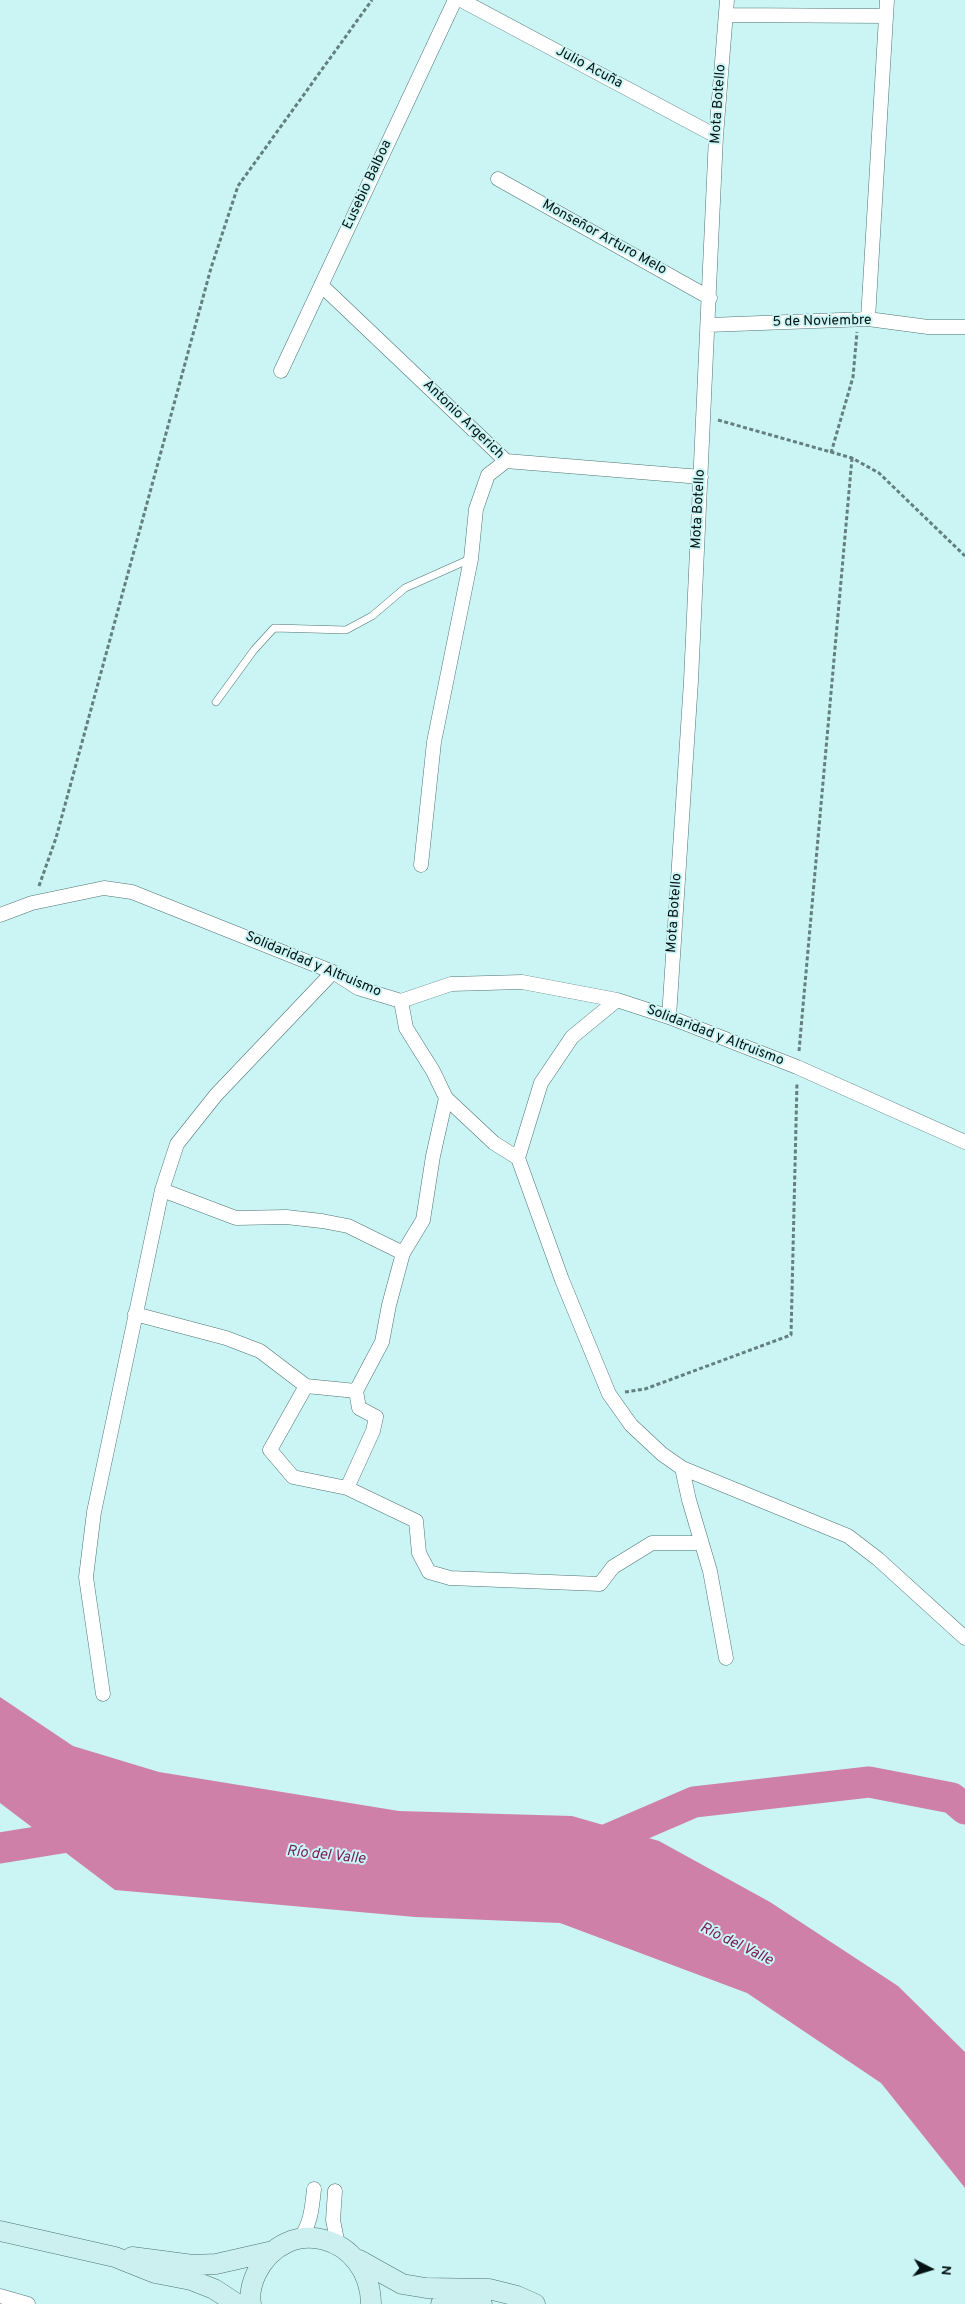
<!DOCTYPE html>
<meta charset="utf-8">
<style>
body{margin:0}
#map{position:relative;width:965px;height:2304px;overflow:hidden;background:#cbf5f5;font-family:Overpass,sans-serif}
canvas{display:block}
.north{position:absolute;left:905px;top:2244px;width:50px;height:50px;-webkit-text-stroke:4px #cbf5f5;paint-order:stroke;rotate:95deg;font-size:14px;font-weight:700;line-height:20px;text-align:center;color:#041313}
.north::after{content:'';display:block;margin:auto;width:18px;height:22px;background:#041313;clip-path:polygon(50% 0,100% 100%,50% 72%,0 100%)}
</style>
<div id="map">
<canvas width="965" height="2304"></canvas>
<div class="north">N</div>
</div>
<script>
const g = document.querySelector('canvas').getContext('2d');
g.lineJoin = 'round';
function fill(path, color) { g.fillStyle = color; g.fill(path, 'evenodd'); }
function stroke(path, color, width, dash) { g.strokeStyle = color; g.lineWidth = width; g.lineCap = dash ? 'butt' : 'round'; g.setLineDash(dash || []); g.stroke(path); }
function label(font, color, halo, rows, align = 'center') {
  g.font = font + ' Overpass,sans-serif'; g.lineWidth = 4; g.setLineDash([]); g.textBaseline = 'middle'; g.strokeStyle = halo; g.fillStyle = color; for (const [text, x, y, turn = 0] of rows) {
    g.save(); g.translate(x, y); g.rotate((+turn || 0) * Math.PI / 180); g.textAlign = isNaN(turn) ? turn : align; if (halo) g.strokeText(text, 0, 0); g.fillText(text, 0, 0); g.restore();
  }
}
const water = new Path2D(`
 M 0,1697 L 73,1746 L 159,1772 L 399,1811 L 572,1816 L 659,1841 L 770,1902 L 898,1986 L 965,2052 L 965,2188 L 881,2083 L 747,1993 L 560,1923 L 415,1917 L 115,1890 L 0,1803 Z`);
const river = new Path2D(`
 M 0,1848 L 92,1833
 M 585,1849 L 694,1802 L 869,1782 L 952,1798 L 965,1809`);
const path = new Path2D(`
 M 718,420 L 852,458 L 879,473 L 965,556
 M 831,453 L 853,377 L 857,332
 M 39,886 L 56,838 L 211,268 L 238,186 L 372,0
 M 799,1051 L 852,458
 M 625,1392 L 645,1389 L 791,1335 L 797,1082`);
const lane = new Path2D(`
 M 216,702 L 254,650 L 274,628 L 346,630 L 372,616 L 405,588 L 470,559`);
const street = new Path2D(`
 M 461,0 L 716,136
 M 726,15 L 886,16
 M 498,179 L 710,298
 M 321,285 L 506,461 L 701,477
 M 868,319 L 887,0
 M 708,325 L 868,319 L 928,327 L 965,327
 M 281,371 L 455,0
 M 421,865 L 434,742 L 471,559 L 476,509 L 488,475 L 506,461
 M 0,915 L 32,903 L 104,888 L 132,892 L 333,972 L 358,988 L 401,1001 L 451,984 L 522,982 L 617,1000 L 669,1017 L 797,1067 L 965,1142
 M 401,1001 L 406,1028 L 433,1071 L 446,1098 L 494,1143 L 518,1158 L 562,1280 L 609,1394 L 631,1425 L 662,1454 L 682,1468 L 848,1536 L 878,1559 L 965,1638
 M 669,1017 L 691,681 L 716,136 L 727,0
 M 518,1158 L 541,1083 L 572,1037 L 617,1000
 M 162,1190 L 236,1218 L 286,1217 L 322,1221 L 348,1226 L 403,1253
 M 135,1314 L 226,1338 L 260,1351 L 306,1386 L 356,1391 L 382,1342 L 389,1305 L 403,1253 L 423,1220 L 433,1156 L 446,1098
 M 306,1386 L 270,1450 L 293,1477 L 347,1488
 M 356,1391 L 359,1408 L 376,1417 L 373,1431 L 347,1488 L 416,1521 L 419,1553 L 429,1572 L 450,1578 L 600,1584 L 613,1567 L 652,1543 L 701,1543
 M 682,1468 L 689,1500 L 710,1571 L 726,1658
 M 103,1694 L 86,1577 L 94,1512 L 162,1190 L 177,1144 L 216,1095 L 333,972
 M 335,2191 L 333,2220 L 338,2245
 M 299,2240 C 311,2224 312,2208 314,2189
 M 0,2296 L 28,2304`);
const secondary = new Path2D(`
 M 0,2231 L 115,2257 L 155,2273 L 191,2280 L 214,2289 L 237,2304
 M 132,2257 L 193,2265 L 216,2264 L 273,2251
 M 359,2260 L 402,2284 L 426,2288 L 489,2289 L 517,2296 L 535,2304
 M 251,2304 C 249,2294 252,2283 256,2274 C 286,2212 370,2235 371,2304
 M 441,2304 L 482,2304`);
const streetNames = [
 ["Julio Acuña",589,68,28],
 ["Mota Botello",719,104,-86],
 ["Eusebio Balboa",368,185,-65],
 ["Monseñor Arturo Melo",604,238,29],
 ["5 de Noviembre",822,322,-1],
 ["Antonio Argerich",463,420,44],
 ["Mota Botello",699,509,-87],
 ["Mota Botello",675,913,-86],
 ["Solidaridad y Altruismo",313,965,23],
 ["Solidaridad y Altruismo",715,1036,21]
];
const waterNames = [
 ["Río del Valle",326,1856,6],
 ["Río del Valle",736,1945,26]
];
fill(water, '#ce80a9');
stroke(river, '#ce80a9', 31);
stroke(lane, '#4d7374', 8);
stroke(street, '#4d7374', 15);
stroke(secondary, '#4d7374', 21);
stroke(path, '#637f7f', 3, [4, 2.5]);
stroke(lane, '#fff', 7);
stroke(street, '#fff', 14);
stroke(secondary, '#cceff0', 20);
label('14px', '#041313', '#cbf5f5', streetNames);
label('italic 15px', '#771953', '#cbf5f5', waterNames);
</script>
